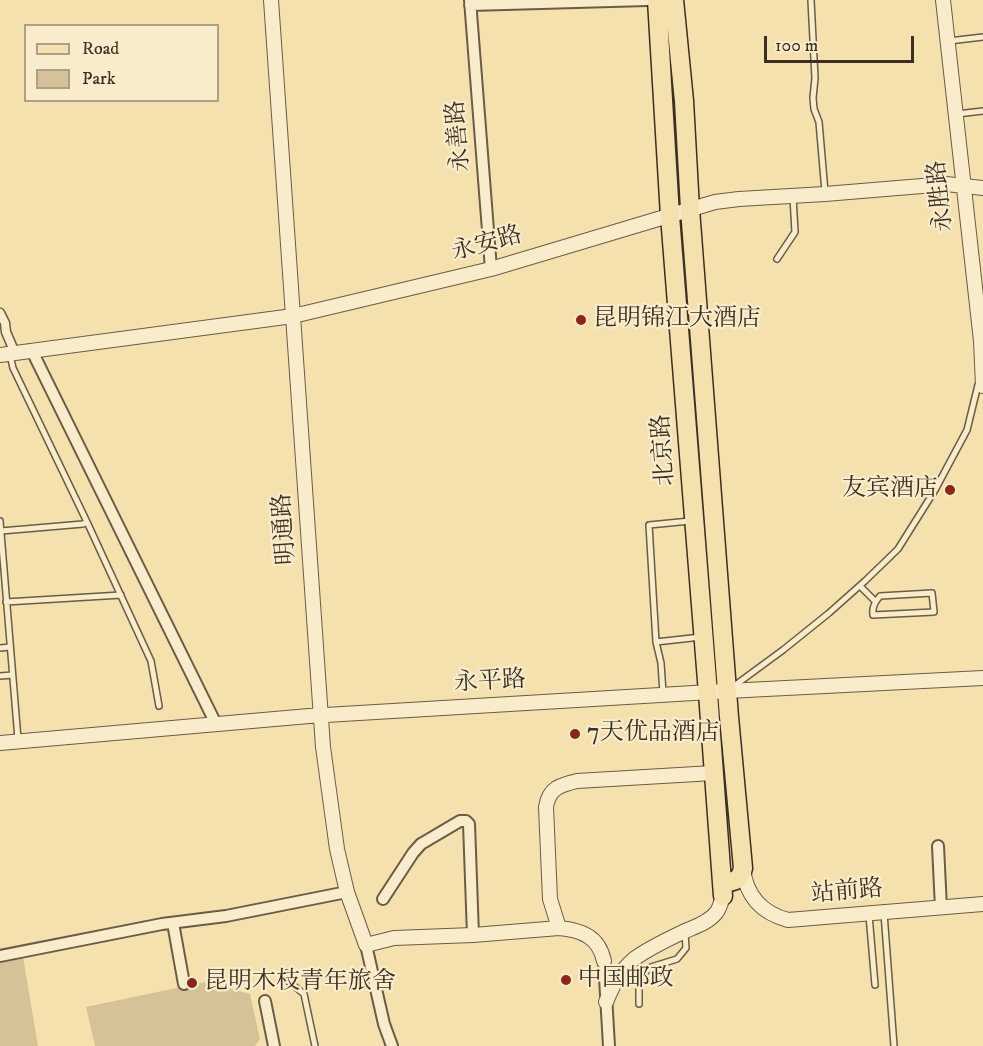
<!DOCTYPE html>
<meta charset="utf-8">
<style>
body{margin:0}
#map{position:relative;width:983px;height:1046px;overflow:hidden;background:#f4e1ae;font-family:"IM FELL DW Pica",serif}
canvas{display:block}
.legend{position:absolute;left:24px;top:24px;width:195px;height:78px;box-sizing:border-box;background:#f8ecca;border:2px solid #ada088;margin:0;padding:8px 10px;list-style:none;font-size:18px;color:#3c2f25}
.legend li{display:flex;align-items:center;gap:12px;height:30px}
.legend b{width:30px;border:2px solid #ada088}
.scale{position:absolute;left:764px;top:36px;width:150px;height:27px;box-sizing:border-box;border:3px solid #3c2f25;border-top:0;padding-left:8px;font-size:18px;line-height:21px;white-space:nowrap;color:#3c2f25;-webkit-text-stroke:4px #f8ecca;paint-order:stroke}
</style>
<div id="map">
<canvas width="983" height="1046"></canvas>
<ul class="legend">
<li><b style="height:8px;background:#f4e1ae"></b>Road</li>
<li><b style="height:16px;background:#d5c397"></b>Park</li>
</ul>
<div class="scale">100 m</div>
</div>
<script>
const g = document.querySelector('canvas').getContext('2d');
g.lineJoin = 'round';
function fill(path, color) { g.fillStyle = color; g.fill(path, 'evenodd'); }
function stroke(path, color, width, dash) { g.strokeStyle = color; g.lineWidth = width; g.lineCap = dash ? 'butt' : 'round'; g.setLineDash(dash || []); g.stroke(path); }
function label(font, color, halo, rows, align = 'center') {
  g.font = font + ' "IM FELL DW Pica","Noto Serif SC",serif'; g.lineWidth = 4.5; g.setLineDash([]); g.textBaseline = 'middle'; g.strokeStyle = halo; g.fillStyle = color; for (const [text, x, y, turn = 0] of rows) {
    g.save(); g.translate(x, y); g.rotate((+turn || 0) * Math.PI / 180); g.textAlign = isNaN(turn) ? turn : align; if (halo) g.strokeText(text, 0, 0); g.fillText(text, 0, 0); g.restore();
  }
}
const green = new Path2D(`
 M 23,957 L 38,1046 L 0,1046 L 0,961 Z
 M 205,982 L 250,994 L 260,1039 L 255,1046 L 95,1046 L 86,1007 Z`);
const service = new Path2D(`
 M 811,0 L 815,78 L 813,98 L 814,109 L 819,122 L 825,192
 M 949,41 L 983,37
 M 957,114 L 983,111
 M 777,259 L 795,232 L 793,197
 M 10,355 L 13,368 L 87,522 L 151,661 L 159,706
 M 0,521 L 18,739
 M 690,521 L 649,525 L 656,642 L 701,637
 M 1,531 L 83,524 L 87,522
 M 860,586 L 875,601
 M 932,593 L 934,612 L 873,615 C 872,607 875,602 880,596 Z
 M 6,602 L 121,595
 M 656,642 L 661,663 L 663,693
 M 0,648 L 10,647
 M 0,676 L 12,675
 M 734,686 L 783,650 L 829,613 L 865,581 L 898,549 L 935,490 L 967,430 L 978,385
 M 884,913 L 894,1046
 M 869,915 L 875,985
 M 286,973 L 288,981 L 304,994 L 315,1046
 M 639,1004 L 639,982 L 643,974 L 651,967 L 677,959 L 686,948 L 685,933`);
const pedestrian = new Path2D(`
 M 0,313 L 5,323 L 6,332 L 15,353`);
const minor = new Path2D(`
 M 470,0 L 491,269
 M 470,5 L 647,0
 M 32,351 L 216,724
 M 938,846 L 941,908
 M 383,899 L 413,853 L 421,844 L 460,821 L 466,821 L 469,824 L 473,935
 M 173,923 L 184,984
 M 366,945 L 384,1024 L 392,1046
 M 0,956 L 162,924 L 226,916 L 347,892
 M 604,961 L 609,1046
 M 265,1001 L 274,1046`);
const tertiary = new Path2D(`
 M 271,0 L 323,747 L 337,849 L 347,892 L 366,945 L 394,938 L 473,935 L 559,928 C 582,930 599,937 604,961
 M 943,0 L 981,341 L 983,386
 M 0,355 L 293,316 L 491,269 L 715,202 L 739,199 L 825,194 L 946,184 L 983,188
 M 0,743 L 309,716 L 727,691 L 983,678
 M 743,868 C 746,896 762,913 788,920 L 983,904
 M 559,928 L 550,899 L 546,807 C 549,788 560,785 577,781 L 713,773
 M 606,1002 C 613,985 620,971 634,959 C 649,948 666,940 683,932 C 694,927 708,923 716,913 C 720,908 721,902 723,896`);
const primary = new Path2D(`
 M 657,0 L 670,216 L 708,693 L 723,896
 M 674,0 L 684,101 L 690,209 L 729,717 L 743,868 C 741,877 738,881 728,882 L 722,878`);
const markers = [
 [581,320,6,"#8f2418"],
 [950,490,6,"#8f2418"],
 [575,734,6,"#8f2418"],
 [566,980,6,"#8f2418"],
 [192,983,6,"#8f2418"]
];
const streetNames = [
 ["永善路",460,136,-95],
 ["永胜路",942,196,-96],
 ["永安路",487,245,-15],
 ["北京路",665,450,-94],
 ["明通路",286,529,-94],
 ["永平路",490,683,-3],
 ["站前路",847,893,-5]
];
const poiNames = [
 ["昆明锦江大酒店",593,320],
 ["友宾酒店",938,490,"right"],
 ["7天优品酒店",587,734],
 ["中国邮政",578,980],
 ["昆明木枝青年旅舍",204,983]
];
fill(green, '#d5c397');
stroke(service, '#6a5c47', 8);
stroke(pedestrian, '#6a5c47', 11);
stroke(minor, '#6a5c47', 14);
stroke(tertiary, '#6a5c47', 16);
stroke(primary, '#3c2f25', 21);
stroke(service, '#f8ecca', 5);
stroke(pedestrian, '#f8ecca', 8);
stroke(minor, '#f8ecca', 10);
stroke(tertiary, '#f8ecca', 14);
stroke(primary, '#f4e1ae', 18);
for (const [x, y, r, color] of markers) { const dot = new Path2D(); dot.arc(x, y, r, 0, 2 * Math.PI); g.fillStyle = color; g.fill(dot); stroke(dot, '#f8ecca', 2); }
label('24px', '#3c2f25', '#f8ecca', streetNames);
label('24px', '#3c2f25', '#f8ecca', poiNames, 'left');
</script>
